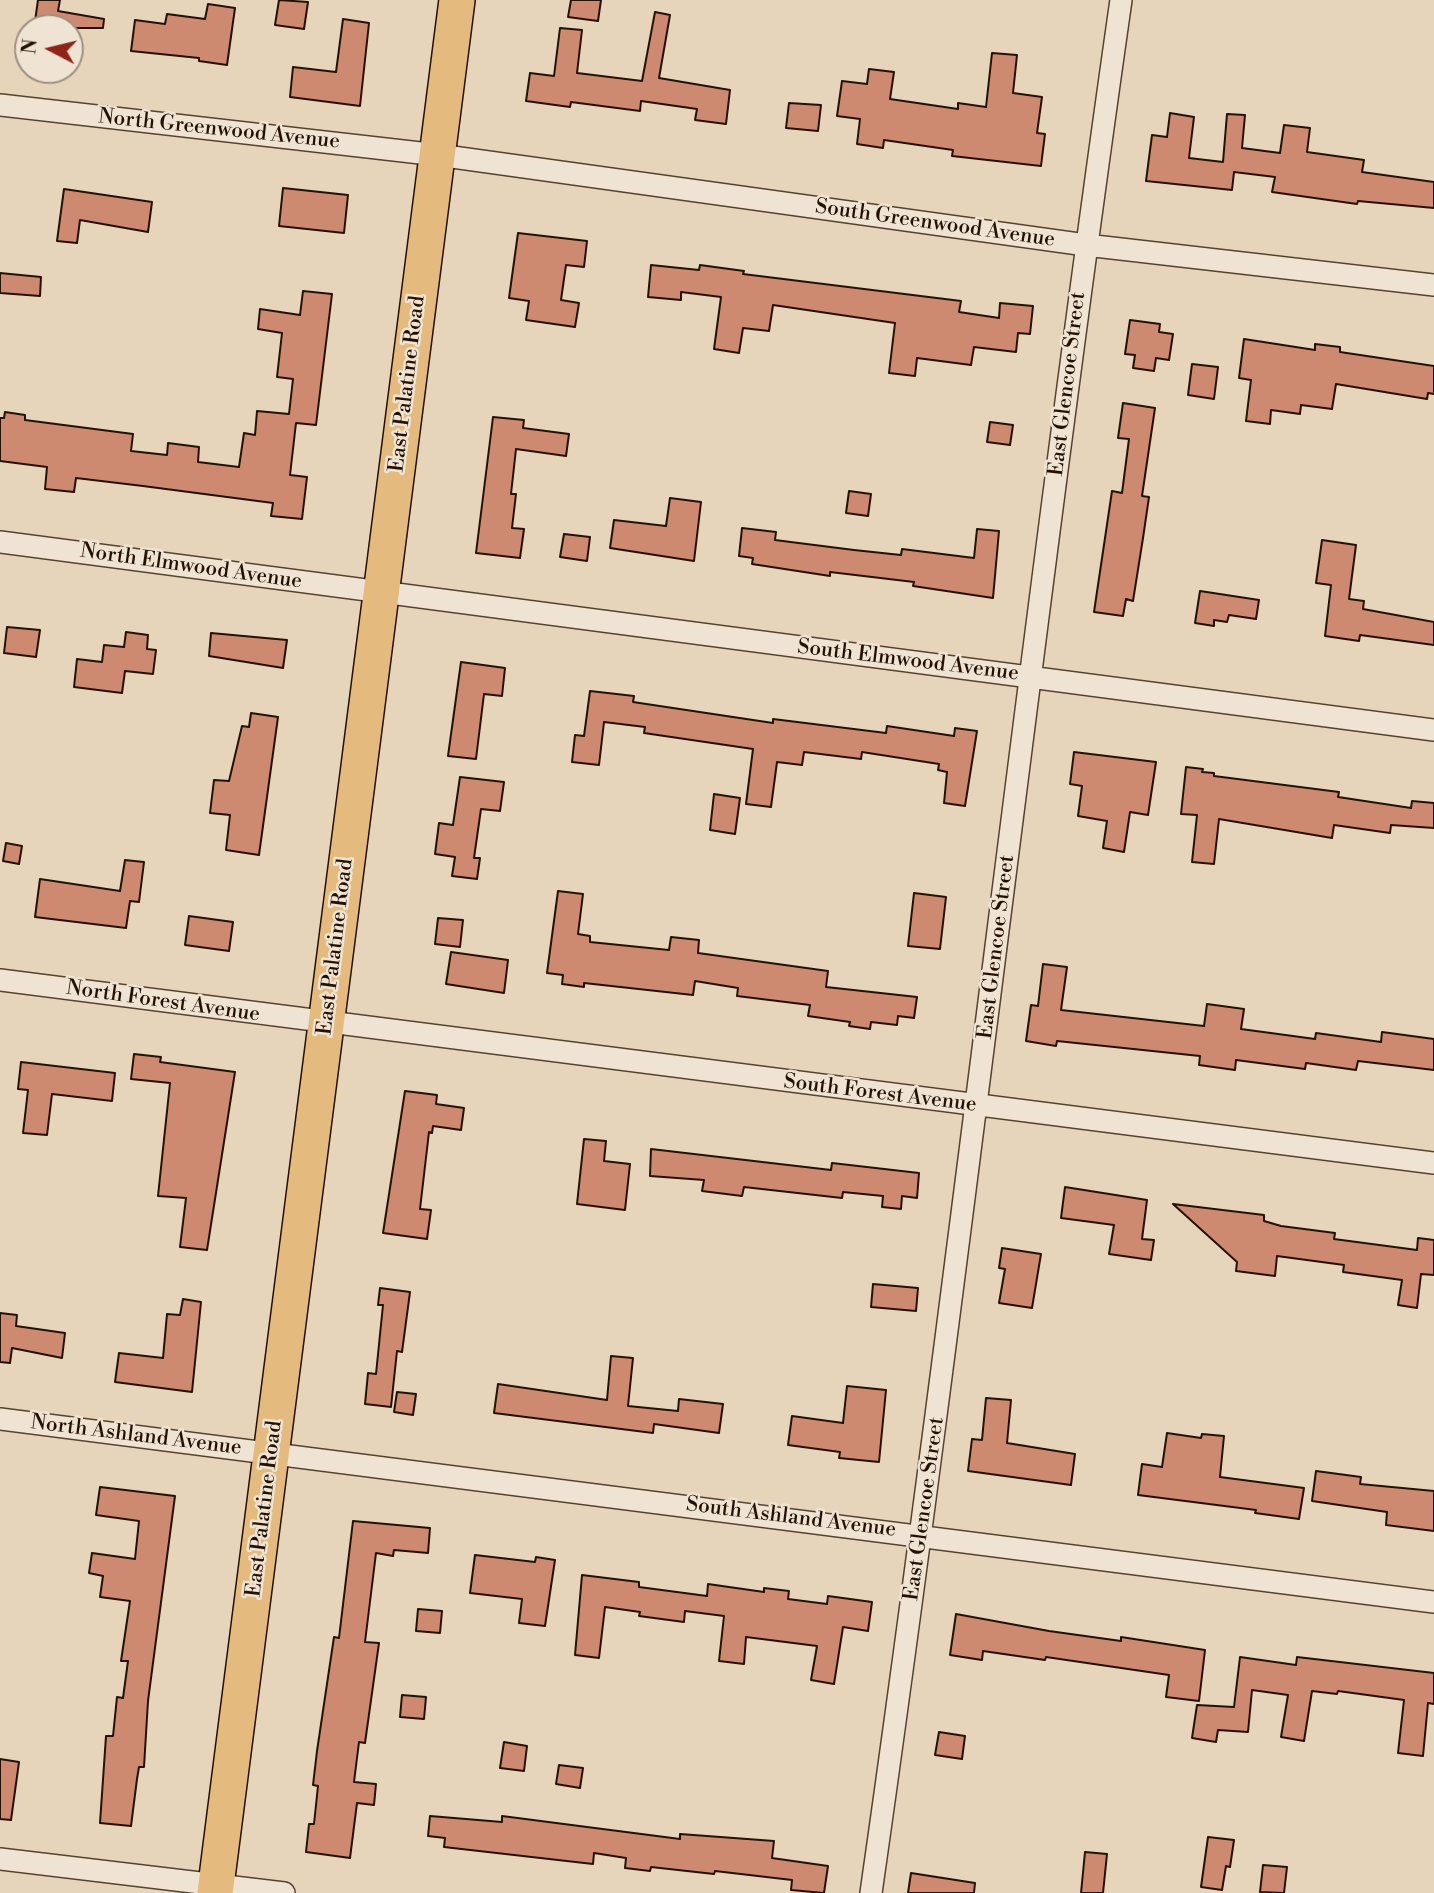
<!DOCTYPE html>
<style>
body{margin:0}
#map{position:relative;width:1434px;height:1893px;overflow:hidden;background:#e7d5bb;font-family:"Libre Bodoni",serif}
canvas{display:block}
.north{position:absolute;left:14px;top:14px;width:70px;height:70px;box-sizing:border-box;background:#efe4d3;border:2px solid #9e907f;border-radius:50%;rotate:277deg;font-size:19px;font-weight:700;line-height:28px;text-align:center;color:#251100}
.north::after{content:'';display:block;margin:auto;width:24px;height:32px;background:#8f2418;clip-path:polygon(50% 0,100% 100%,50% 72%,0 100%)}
</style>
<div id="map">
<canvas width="1434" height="1893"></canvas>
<div class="north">N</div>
</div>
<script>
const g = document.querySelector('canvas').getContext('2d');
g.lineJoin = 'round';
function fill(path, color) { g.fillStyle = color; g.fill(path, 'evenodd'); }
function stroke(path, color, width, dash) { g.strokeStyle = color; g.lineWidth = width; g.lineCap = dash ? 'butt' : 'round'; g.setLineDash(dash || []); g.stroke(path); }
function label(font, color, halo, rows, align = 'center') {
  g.font = font + ' "Libre Bodoni",serif'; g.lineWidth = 5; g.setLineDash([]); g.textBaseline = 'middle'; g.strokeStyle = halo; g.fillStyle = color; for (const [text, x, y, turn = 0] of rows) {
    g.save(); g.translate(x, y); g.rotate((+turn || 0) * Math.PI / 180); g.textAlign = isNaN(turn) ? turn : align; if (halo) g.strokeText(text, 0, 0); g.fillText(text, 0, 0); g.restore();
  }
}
const building = new Path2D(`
 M 38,0 L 60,0 L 58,11 L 104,19 L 103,28 L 34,28 Z
 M 279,0 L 308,2 L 304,29 L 275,25 Z
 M 571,0 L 601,0 L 598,21 L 568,17 Z
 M 208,4 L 235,8 L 227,65 L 199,61 L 199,58 L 131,51 L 135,20 L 165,24 L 167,14 L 205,19 Z
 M 655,12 L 670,15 L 659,78 L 730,90 L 726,124 L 695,120 L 697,109 L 641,101 L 640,111 L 571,102 L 570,107 L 526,101 L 530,73 L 554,76 L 560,28 L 582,30 L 577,73 L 642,81 Z
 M 343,19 L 369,23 L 360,106 L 290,97 L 293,67 L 336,72 Z
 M 992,53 L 1017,55 L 1013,93 L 1042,97 L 1037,133 L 1045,134 L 1041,166 L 952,156 L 953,150 L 884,140 L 883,148 L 857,144 L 860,119 L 837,116 L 842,81 L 867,84 L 869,69 L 894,72 L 890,99 L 958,109 L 958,103 L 986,107 Z
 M 789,103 L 821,105 L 818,131 L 786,128 Z
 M 1170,113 L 1194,117 L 1189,158 L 1223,162 L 1227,114 L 1245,115 L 1242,148 L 1280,153 L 1284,125 L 1310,128 L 1307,152 L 1364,160 L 1362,172 L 1434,182 L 1434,208 L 1358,201 L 1357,204 L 1272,192 L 1275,177 L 1234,172 L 1232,190 L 1146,181 L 1152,135 L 1167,137 Z
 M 283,188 L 348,195 L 344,233 L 279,226 Z
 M 64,189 L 152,202 L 148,232 L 80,220 L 77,243 L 57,241 Z
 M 518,233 L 587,241 L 584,267 L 566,265 L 561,300 L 579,303 L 575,327 L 526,320 L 529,301 L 509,298 Z
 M 651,265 L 699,270 L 700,265 L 744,271 L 743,274 L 961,301 L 959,312 L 999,318 L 1000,303 L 1033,306 L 1030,334 L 1018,333 L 1016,352 L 974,347 L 971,365 L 917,358 L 915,376 L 889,373 L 895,323 L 773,305 L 769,331 L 743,328 L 739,353 L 714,349 L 721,297 L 681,292 L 681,300 L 648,297 Z
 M 0,273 L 41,277 L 40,296 L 0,293 Z
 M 303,291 L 332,294 L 316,425 L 296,423 L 290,475 L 307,477 L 302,519 L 271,516 L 273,503 L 143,486 L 76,478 L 74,492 L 45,489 L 47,467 L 0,461 L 0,418 L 4,418 L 5,412 L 25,415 L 25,420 L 133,434 L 131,451 L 167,455 L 168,443 L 199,447 L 198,462 L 239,467 L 244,433 L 255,435 L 257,411 L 289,414 L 293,379 L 277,377 L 282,333 L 258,329 L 260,309 L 300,315 Z
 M 1130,320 L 1160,324 L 1159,332 L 1173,334 L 1169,360 L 1156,358 L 1154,371 L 1133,368 L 1135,355 L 1125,354 Z
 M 1244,339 L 1315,350 L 1315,344 L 1340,347 L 1340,352 L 1434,366 L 1434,394 L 1428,393 L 1427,399 L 1336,384 L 1332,409 L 1301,405 L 1300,414 L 1271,410 L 1270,424 L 1246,421 L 1251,380 L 1239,378 Z
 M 1192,364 L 1218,367 L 1214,399 L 1188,395 Z
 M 1123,403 L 1155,408 L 1142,496 L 1149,497 L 1143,538 L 1133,601 L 1126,599 L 1123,616 L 1094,612 L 1112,491 L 1122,493 L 1129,439 L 1118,438 Z
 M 493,417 L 524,420 L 523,428 L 569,434 L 566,456 L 516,449 L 511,494 L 516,494 L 512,528 L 524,529 L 520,558 L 476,553 Z
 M 990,422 L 1013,425 L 1010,445 L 987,442 Z
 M 849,491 L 871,494 L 868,516 L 846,513 Z
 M 670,498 L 701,502 L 694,561 L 610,548 L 614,520 L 666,526 Z
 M 742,528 L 776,532 L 775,540 L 854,550 L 901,555 L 902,549 L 974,558 L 977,529 L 999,531 L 993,598 L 913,586 L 914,582 L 830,572 L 830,576 L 752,564 L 753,558 L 739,556 Z
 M 564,534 L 590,537 L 587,561 L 560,557 Z
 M 1322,540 L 1356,545 L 1349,599 L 1364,601 L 1363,609 L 1434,622 L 1434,645 L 1360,635 L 1359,641 L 1325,636 L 1331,585 L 1316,583 Z
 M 1200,591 L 1259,600 L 1256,619 L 1229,615 L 1227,622 L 1214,620 L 1214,626 L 1195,623 Z
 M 7,627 L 40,630 L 36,657 L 4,653 Z
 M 126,632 L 148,635 L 147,649 L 156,650 L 153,674 L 125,671 L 122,693 L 74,687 L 77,659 L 102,662 L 104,645 L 124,647 Z
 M 211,633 L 287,640 L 283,668 L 209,656 Z
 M 461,662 L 505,668 L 502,696 L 484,694 L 476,759 L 448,756 Z
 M 590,691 L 634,696 L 633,702 L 773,723 L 773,719 L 886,733 L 887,726 L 954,736 L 955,728 L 977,731 L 965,806 L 944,803 L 947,772 L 938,770 L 939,764 L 862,752 L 861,759 L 804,752 L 802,765 L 777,762 L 771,807 L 746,804 L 753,749 L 644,733 L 645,727 L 604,722 L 599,765 L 572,762 L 575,735 L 584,736 Z
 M 251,713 L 278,717 L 259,855 L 226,850 L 230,815 L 210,813 L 214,780 L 229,781 L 242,726 L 249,727 Z
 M 1074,752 L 1156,762 L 1148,815 L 1130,812 L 1124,852 L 1103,848 L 1107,821 L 1078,816 L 1082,786 L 1070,784 Z
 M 1186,767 L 1203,769 L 1202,772 L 1214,773 L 1214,776 L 1339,792 L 1338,797 L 1411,808 L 1412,801 L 1434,803 L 1434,828 L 1391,825 L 1390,833 L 1334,825 L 1332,838 L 1219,819 L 1214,864 L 1192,862 L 1197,815 L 1181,814 Z
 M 460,777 L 504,782 L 500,811 L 481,809 L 474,858 L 480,858 L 477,879 L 452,876 L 455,857 L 435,854 L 439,823 L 453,825 Z
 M 714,794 L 740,798 L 735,834 L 710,830 Z
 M 6,843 L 22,846 L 19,864 L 3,861 Z
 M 125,860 L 144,862 L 139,902 L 130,901 L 126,928 L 35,917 L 40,879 L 120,891 Z
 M 558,891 L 583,894 L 578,934 L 590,936 L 590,942 L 669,950 L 671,937 L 699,940 L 698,953 L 828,971 L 826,987 L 917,997 L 914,1018 L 898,1016 L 897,1025 L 871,1022 L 870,1029 L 849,1026 L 850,1022 L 808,1016 L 810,1005 L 737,996 L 738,988 L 695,981 L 693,995 L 584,983 L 584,987 L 562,984 L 563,975 L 547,973 Z
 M 914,893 L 946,897 L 940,949 L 908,946 Z
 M 189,916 L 233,922 L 229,951 L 185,945 Z
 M 438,918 L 463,920 L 460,947 L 435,944 Z
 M 451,952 L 508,960 L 504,993 L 446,984 Z
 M 1043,964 L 1067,967 L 1061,1010 L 1204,1026 L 1207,1004 L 1244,1009 L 1241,1029 L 1315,1039 L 1316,1033 L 1381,1042 L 1382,1032 L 1434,1039 L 1434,1070 L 1358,1061 L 1356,1070 L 1306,1063 L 1305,1069 L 1236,1060 L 1235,1070 L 1199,1065 L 1200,1056 L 1057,1041 L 1056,1046 L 1026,1041 L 1031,1005 L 1038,1006 Z
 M 134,1054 L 161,1057 L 160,1062 L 235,1072 L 207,1250 L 180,1247 L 186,1198 L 158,1196 L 170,1083 L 131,1079 Z
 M 21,1062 L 115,1073 L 112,1101 L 52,1094 L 47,1135 L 23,1133 L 28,1090 L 18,1089 Z
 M 405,1091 L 437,1095 L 436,1104 L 464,1108 L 461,1130 L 433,1126 L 432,1133 L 429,1132 L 420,1209 L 431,1210 L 427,1239 L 383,1233 Z
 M 584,1139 L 606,1141 L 604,1161 L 630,1164 L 625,1210 L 577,1204 Z
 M 651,1149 L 831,1170 L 832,1163 L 919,1173 L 917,1198 L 902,1196 L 901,1209 L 882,1207 L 883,1196 L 843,1192 L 842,1198 L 744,1187 L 742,1196 L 702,1191 L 704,1180 L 650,1176 Z
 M 1065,1187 L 1147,1200 L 1142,1239 L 1154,1240 L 1151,1260 L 1109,1254 L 1114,1225 L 1061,1218 Z
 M 1173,1204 L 1264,1215 L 1264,1221 L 1281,1226 L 1335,1233 L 1334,1239 L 1417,1250 L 1418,1238 L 1434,1240 L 1434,1275 L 1421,1274 L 1417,1308 L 1398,1305 L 1402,1280 L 1343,1272 L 1344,1265 L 1277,1256 L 1275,1276 L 1236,1271 L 1237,1262 Z
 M 1002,1248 L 1041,1254 L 1032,1308 L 999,1303 L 1005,1269 L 999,1268 Z
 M 873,1284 L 918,1288 L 916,1311 L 871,1307 Z
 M 380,1288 L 410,1292 L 402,1352 L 397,1351 L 391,1407 L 365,1404 L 368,1373 L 376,1374 L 383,1305 L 378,1305 Z
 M 183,1299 L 201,1302 L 192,1392 L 115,1382 L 119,1353 L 163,1358 L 167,1314 L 180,1315 Z
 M 0,1313 L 17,1315 L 16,1326 L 65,1333 L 62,1358 L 12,1348 L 10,1363 L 0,1362 Z
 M 611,1356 L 633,1358 L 628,1406 L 678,1411 L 679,1399 L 723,1404 L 719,1433 L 654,1424 L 653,1433 L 494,1413 L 498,1384 L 607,1400 Z
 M 847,1386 L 886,1390 L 879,1462 L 839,1458 L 840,1452 L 788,1445 L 792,1416 L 843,1423 Z
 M 397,1392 L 416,1394 L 413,1415 L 394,1412 Z
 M 986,1398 L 1011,1400 L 1007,1443 L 1075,1454 L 1071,1485 L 968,1471 L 972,1439 L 982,1440 Z
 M 1167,1433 L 1201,1438 L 1202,1434 L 1224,1436 L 1220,1477 L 1304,1488 L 1299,1519 L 1255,1513 L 1256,1510 L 1138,1495 L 1142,1464 L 1162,1467 Z
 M 1316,1471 L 1361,1477 L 1360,1484 L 1434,1491 L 1434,1531 L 1386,1525 L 1387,1512 L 1312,1501 Z
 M 100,1487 L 175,1496 L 148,1701 L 144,1767 L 139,1767 L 137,1779 L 131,1826 L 100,1823 L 106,1736 L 113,1736 L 117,1697 L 123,1698 L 128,1661 L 121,1661 L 130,1601 L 100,1597 L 103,1576 L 89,1573 L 92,1553 L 135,1559 L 139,1521 L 96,1515 Z
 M 353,1521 L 430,1528 L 428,1553 L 394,1550 L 393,1556 L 376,1553 L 365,1642 L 379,1643 L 365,1743 L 359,1742 L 354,1782 L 376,1784 L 374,1805 L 357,1803 L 350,1858 L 306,1852 L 309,1824 L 314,1824 L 318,1786 L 313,1785 L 317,1751 L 334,1637 L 339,1638 Z
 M 475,1555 L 535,1562 L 536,1557 L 555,1560 L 545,1626 L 519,1623 L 522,1599 L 470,1593 Z
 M 582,1575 L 639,1582 L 639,1587 L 707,1596 L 708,1584 L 764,1592 L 764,1588 L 789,1591 L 788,1599 L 827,1604 L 828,1596 L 872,1602 L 868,1631 L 843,1627 L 834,1684 L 811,1680 L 817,1646 L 746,1637 L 744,1664 L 719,1661 L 724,1616 L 685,1611 L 684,1622 L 639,1616 L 640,1612 L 605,1607 L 599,1658 L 575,1655 Z
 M 418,1609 L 442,1611 L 440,1633 L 416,1631 Z
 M 956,1614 L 1049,1631 L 1121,1641 L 1121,1637 L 1205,1650 L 1199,1701 L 1166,1697 L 1169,1675 L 1046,1657 L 1045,1660 L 983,1651 L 982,1660 L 950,1655 Z
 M 1240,1657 L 1296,1665 L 1297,1657 L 1434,1673 L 1434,1704 L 1428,1703 L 1423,1756 L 1398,1753 L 1404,1700 L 1338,1691 L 1337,1694 L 1312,1691 L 1304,1741 L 1281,1737 L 1288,1695 L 1252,1690 L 1248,1732 L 1218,1730 L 1216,1742 L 1192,1738 L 1197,1705 L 1234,1707 Z
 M 402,1695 L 426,1697 L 424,1719 L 400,1717 Z
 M 939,1732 L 965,1736 L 962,1759 L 935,1755 Z
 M 504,1742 L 527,1746 L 524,1771 L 500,1768 Z
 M 0,1759 L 19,1762 L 11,1820 L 0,1819 Z
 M 559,1765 L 583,1768 L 580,1788 L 556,1784 Z
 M 430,1816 L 502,1822 L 502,1816 L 680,1839 L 680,1834 L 774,1841 L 772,1858 L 828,1866 L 824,1893 L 791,1890 L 792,1880 L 715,1871 L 714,1874 L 651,1867 L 650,1871 L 625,1868 L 626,1858 L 594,1853 L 593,1864 L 444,1847 L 445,1838 L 428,1836 Z
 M 1208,1837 L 1234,1840 L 1230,1867 L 1226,1866 L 1222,1890 L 1201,1887 Z
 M 1085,1852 L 1107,1854 L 1103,1893 L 1081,1893 Z
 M 1263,1865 L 1287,1867 L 1284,1893 L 1260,1892 Z
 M 911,1873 L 975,1883 L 974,1893 L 908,1893 Z`);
const minor = new Path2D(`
 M 0,105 L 438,155 L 1086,245 L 1434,285
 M 0,542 L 1434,730
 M 0,980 L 1434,1163
 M 0,1419 L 1434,1602
 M 0,1859 L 284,1893
 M 871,1893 C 961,1263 1031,630 1121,0`);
const primary = new Path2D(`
 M 215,1893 L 457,0`);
const streetNames = [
 ["North Greenwood Avenue",219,130,6],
 ["South Greenwood Avenue",935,224,8],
 ["East Palatine Road",408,384,-83],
 ["East Glencoe Street",1068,384,-83],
 ["North Elmwood Avenue",191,567,8],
 ["South Elmwood Avenue",908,661,7],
 ["East Palatine Road",336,947,-83],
 ["East Glencoe Street",997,947,-83],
 ["North Forest Avenue",163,1002,8],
 ["South Forest Avenue",880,1094,7],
 ["North Ashland Avenue",136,1436,7],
 ["East Palatine Road",265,1509,-83],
 ["East Glencoe Street",925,1509,-82],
 ["South Ashland Avenue",791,1518,7]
];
fill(building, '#ce8a71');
stroke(building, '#251100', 2);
stroke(minor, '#56422f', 24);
stroke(primary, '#251100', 38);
stroke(minor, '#efe4d3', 21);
stroke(primary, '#e4ba7e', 35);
label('21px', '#251100', '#efe4d3', streetNames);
</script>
